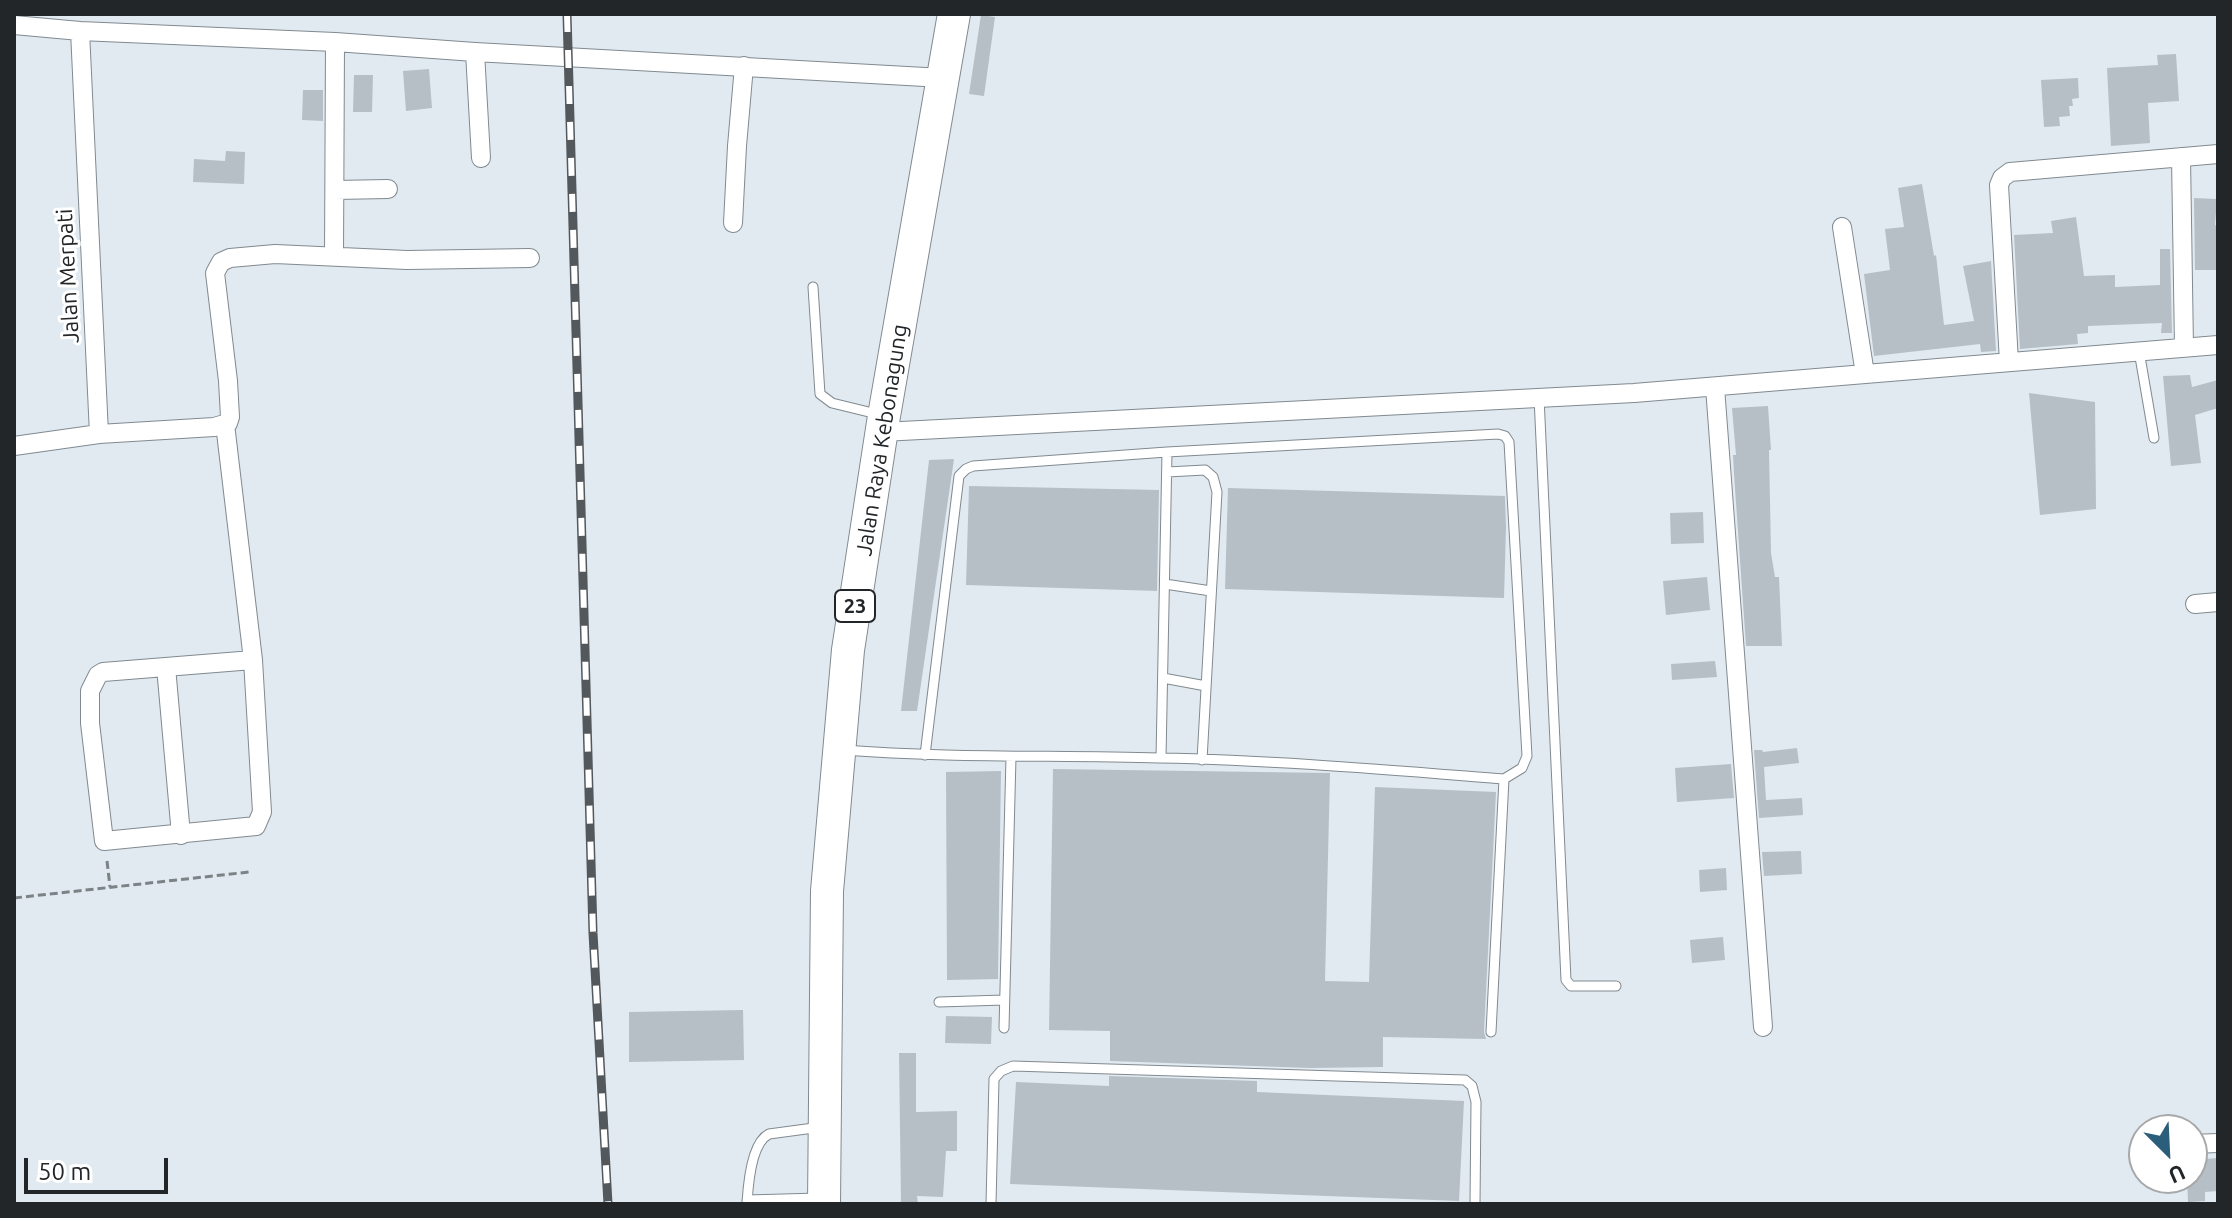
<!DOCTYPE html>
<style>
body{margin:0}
#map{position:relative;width:2232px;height:1218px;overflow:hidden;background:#e0eaf0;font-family:Ubuntu,sans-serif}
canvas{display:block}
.frame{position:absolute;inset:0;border:16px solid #232629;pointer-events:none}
.north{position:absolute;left:2128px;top:1114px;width:80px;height:80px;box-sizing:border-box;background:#fff;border:2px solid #a7a8a9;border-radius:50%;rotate:156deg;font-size:22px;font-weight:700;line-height:32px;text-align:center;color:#232629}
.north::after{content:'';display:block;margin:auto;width:28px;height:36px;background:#2b5e7b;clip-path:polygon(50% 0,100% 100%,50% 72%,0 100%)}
.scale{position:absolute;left:24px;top:1158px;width:144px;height:36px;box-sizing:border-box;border:4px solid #232629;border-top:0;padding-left:10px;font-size:24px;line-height:28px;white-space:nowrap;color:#232629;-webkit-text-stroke:6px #fff;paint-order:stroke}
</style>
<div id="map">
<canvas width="2232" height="1218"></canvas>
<div class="frame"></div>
<div class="north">U</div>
<div class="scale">50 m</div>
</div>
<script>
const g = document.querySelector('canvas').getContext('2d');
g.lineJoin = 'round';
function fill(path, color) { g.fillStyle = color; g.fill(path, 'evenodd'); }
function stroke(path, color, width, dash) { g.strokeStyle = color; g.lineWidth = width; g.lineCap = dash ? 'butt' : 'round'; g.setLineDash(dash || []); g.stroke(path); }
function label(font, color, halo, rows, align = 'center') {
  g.font = font + ' Ubuntu,sans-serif'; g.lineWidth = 6; g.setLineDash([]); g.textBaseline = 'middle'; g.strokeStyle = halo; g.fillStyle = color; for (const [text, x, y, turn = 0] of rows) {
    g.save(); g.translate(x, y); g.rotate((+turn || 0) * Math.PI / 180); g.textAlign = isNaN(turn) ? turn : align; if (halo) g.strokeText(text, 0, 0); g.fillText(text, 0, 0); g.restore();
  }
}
const building = new Path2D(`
 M 981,15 L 995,17 L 984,96 L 969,94 Z
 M 2176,54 L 2179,101 L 2148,103 L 2150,143 L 2111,146 L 2107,68 L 2158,65 L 2157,55 Z
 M 429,69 L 432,108 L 406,111 L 403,71 Z
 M 354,75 L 373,75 L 372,112 L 353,112 Z
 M 2078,78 L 2079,98 L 2072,99 L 2073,106 L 2069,106 L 2070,116 L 2059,117 L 2060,126 L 2044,127 L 2041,80 Z
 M 303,90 L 323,90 L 323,121 L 302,120 Z
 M 226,151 L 245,152 L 244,184 L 193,182 L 194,159 L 225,161 Z
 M 1922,184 L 1934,256 L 1936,255 L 1944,325 L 1974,321 L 1963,266 L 1991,261 L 1996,351 L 1981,352 L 1980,344 L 1874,356 L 1864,274 L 1890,270 L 1885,229 L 1904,227 L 1898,188 Z
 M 2194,198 L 2217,199 L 2215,225 L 2218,226 L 2218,241 L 2216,270 L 2195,270 Z
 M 2076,217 L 2084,276 L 2115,275 L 2115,287 L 2160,285 L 2160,249 L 2170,249 L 2172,333 L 2161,333 L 2162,323 L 2088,326 L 2088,333 L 2077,334 L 2078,344 L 2020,349 L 2014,235 L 2053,233 L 2051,221 Z
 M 2190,375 L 2192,387 L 2218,380 L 2218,408 L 2195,415 L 2201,463 L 2171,466 L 2163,376 Z
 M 2029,393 L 2095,402 L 2096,509 L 2040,515 Z
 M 1768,406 L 1771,450 L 1769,450 L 1771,553 L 1775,577 L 1779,577 L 1782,646 L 1746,646 L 1734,474 L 1733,455 L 1736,455 L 1732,408 Z
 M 954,459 L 917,711 L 901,711 L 929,460 Z
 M 969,486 L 1159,490 L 1157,591 L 966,585 Z
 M 1228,488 L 1505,496 L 1506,527 L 1504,598 L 1225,589 Z
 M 1703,512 L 1704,543 L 1671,544 L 1670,513 Z
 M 1707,577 L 1710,610 L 1666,615 L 1663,581 Z
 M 1715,661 L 1717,677 L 1672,680 L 1671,664 Z
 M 1797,748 L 1799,763 L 1764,767 L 1766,800 L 1802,798 L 1803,815 L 1759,818 L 1754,750 L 1762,750 L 1763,752 Z
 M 1731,764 L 1734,798 L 1677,802 L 1675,768 Z
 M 1053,769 L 1330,773 L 1325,981 L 1369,982 L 1375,787 L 1496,792 L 1484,1032 L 1486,1039 L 1383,1037 L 1383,1067 L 1310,1068 L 1110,1061 L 1110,1031 L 1049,1030 Z
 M 1001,771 L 998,979 L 947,980 L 946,772 Z
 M 1801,851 L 1802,874 L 1764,876 L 1762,852 Z
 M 1726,868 L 1727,890 L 1700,892 L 1699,870 Z
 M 1723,937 L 1725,960 L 1692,963 L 1690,940 Z
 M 743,1010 L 744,1060 L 629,1062 L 629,1012 Z
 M 946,1016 L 992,1017 L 991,1044 L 945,1043 Z
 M 899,1053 L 916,1053 L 916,1112 L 957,1111 L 957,1151 L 946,1151 L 943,1197 L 917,1196 L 918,1204 L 901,1204 Z
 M 1109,1076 L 1257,1081 L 1257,1092 L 1464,1101 L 1459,1201 L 1010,1184 L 1016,1082 L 1109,1086 Z
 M 2218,1158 L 2218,1191 L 2205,1192 L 2205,1201 L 2188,1202 L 2187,1178 L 2192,1178 L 2192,1160 Z`);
const path = new Path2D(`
 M 107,861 L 110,887
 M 14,898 L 249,872`);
const lane = new Path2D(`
 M 813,287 L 820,394 L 832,403 L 877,414
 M 2139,351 L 2154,438
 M 1539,397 L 1566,980 L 1571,986 L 1616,986
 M 1167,472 L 1205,470 L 1213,477 L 1217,492 L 1202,760
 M 1165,584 L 1211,591
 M 1163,678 L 1206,686
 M 843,750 C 949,758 1054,755 1159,758 C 1274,760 1389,770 1504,779 L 1522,768 L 1527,756 L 1509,442 L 1505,436 L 1498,434 L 1167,452 L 973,466 L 966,469 L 959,476 L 925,755
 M 1161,758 L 1167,452
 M 939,1002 L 1004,1000
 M 1004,1028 L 1011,757
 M 1491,1032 L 1504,779
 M 747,1200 L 819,1198
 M 747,1204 C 748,1185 751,1143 769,1134 L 821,1127
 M 991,1204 L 994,1079 L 1001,1071 L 1013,1066 L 1465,1080 L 1472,1086 L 1476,1102 L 1475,1204`);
const street = new Path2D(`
 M 14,25 L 80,31 L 335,42 L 475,52 L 943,78
 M 80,31 L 99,434
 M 475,52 L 481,158
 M 2181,157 L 2184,348
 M 335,190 L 388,189
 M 733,223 L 737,146 L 744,66
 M 1842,227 L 1865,374
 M 334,255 L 335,42
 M 2009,362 L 1999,185 L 2002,178 L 2010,172 L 2218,154
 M 1715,387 L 1763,1027
 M 225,424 L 253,660 L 262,812 L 256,826 L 104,841 L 90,723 L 90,691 L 98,675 L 103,672 L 253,660
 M 882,432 L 1634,393 L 2218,345
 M 14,446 L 99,434 L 214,427 L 228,423 L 230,417 L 228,381 L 215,273 L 221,262 L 230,258 L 275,254 L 407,260 L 530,258
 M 2195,604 L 2218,602
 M 166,667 L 181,835
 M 2192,1144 L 2218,1143`);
const highway = new Path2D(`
 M 824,1204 L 827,891 L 848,650 L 884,416 L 954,14`);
const rail = new Path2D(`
 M 567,14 L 593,933 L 608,1204`);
const shields = [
 [855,606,40]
];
const shieldNames = [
 ["23",855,606]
];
const streetNames = [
 ["Jalan Merpati",68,276,-93],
 ["Jalan Raya Kebonagung",882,440,-81]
];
fill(building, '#b6bfc5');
stroke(lane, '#818a90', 11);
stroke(street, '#818a90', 20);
stroke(highway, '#818a90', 34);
stroke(path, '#7c8387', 3, [8, 4]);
stroke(lane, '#fff', 9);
stroke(street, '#fff', 18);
stroke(highway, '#fff', 32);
stroke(rail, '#53585c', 9);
stroke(rail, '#fff', 6, [18]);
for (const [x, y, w] of shields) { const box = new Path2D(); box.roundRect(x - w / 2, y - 16, w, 32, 6); g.fillStyle = '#fff'; g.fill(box); stroke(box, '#232629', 2); }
label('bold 20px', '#232629', null, shieldNames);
label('22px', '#232629', '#fff', streetNames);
</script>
